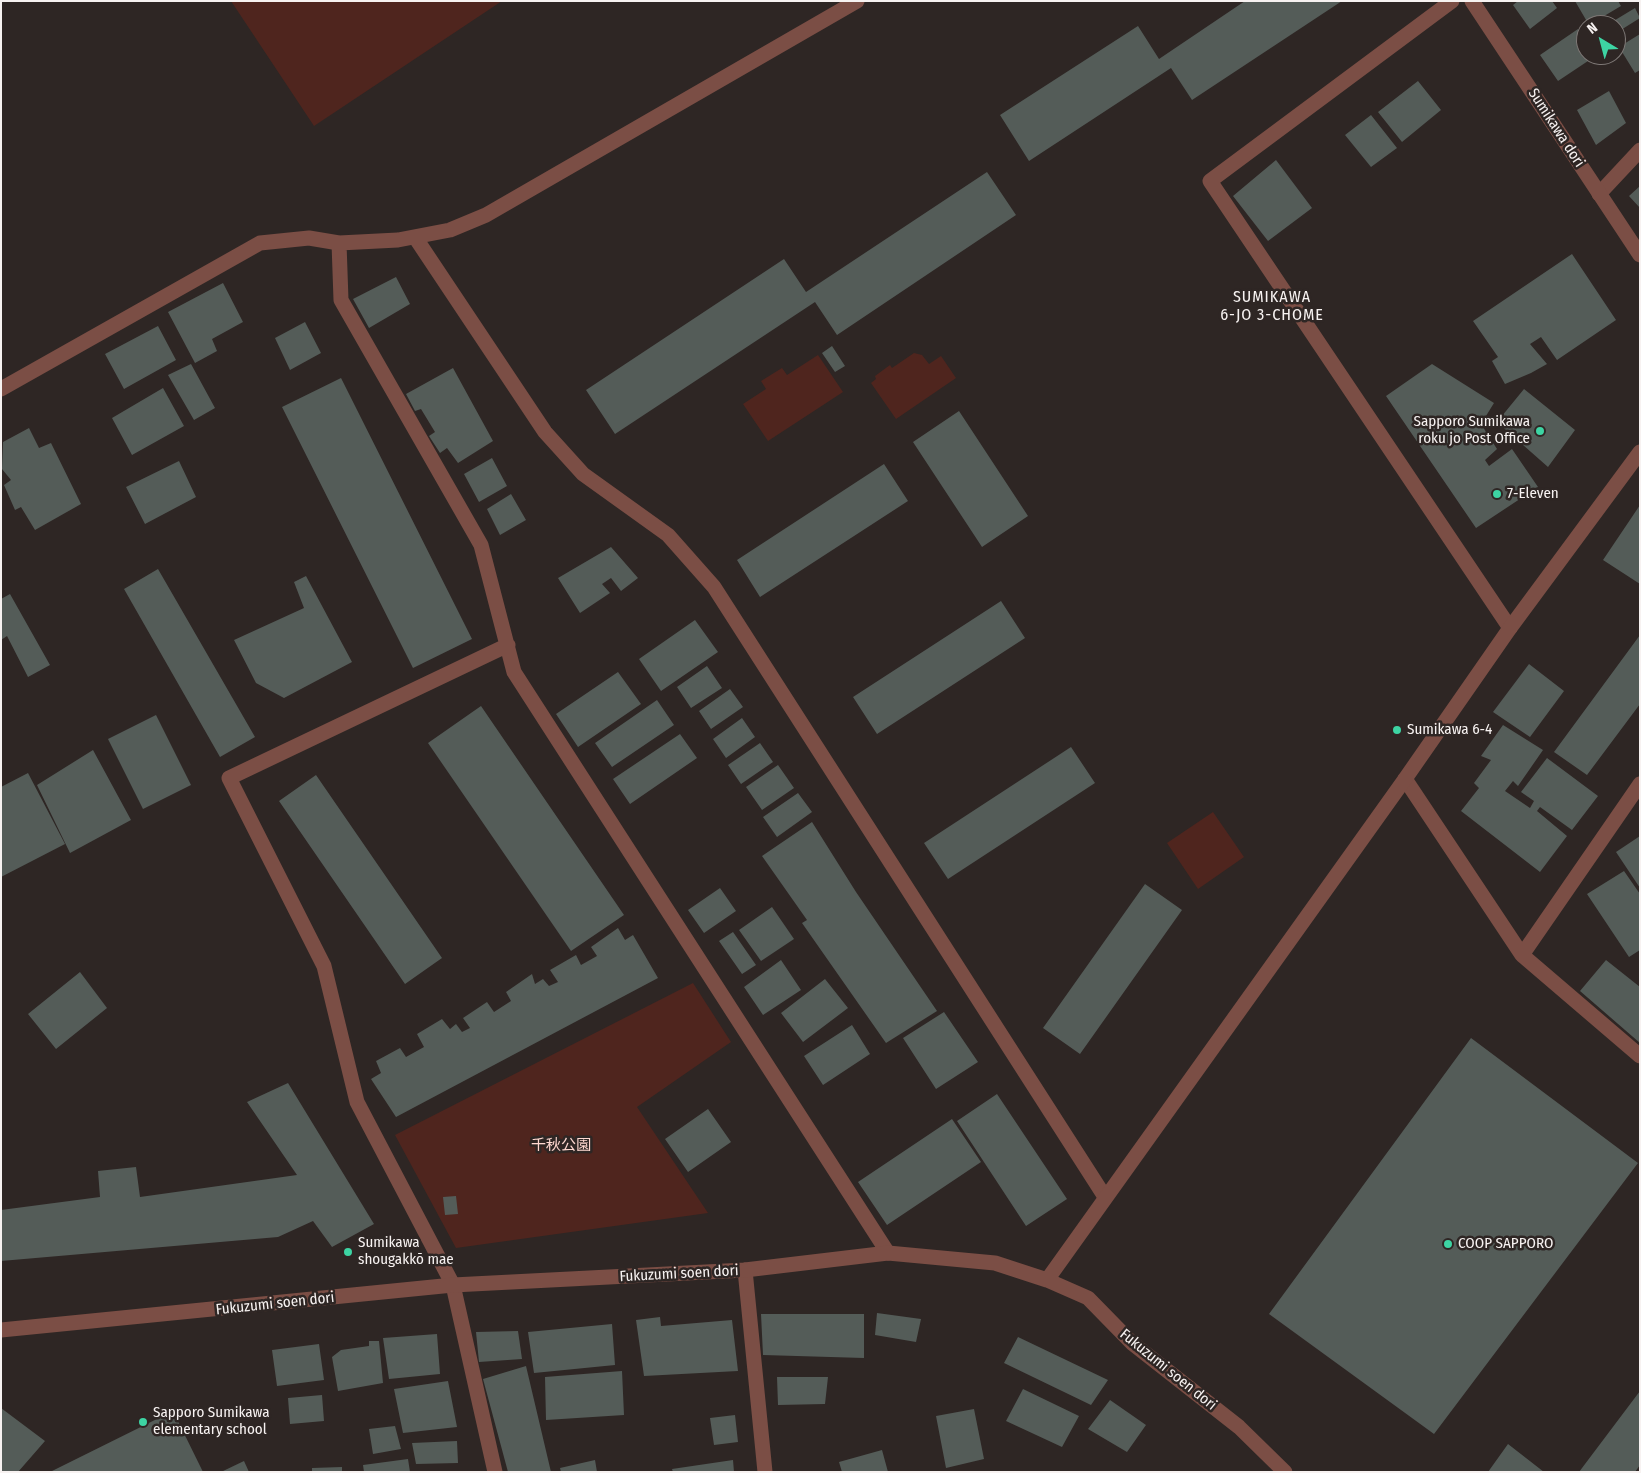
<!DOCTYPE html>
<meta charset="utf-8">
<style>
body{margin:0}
#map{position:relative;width:1641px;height:1473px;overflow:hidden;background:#2e2624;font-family:"Fira Sans Condensed",sans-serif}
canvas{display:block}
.frame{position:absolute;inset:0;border:2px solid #f7f2f1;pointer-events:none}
.north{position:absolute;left:1576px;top:15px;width:50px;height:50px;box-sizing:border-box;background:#2e2624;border:1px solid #7e7876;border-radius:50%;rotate:323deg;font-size:14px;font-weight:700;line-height:20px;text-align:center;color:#f7f2f1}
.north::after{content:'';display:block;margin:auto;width:18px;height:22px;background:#3dd4a3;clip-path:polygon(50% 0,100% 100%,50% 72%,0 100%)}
</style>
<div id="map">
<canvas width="1641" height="1473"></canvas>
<div class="frame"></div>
<div class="north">N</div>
</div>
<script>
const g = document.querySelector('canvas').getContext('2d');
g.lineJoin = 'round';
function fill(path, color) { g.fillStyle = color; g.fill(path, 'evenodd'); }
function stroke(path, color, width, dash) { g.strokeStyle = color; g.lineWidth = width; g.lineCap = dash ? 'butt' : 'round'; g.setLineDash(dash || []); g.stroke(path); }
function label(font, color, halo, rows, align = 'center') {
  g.font = font + ' "Fira Sans Condensed","Noto Sans JP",sans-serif'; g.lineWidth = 5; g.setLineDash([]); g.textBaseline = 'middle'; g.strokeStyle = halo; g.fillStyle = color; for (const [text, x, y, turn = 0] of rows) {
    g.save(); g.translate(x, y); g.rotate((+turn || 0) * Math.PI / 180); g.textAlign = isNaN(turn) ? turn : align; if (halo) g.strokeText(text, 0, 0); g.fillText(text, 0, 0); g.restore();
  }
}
const green = new Path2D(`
 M 231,1 L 502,1 L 314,126 Z
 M 914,353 L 922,355 L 929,364 L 941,356 L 956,378 L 896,419 L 871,383 L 876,379 L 875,376 L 890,365 L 892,368 Z
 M 818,355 L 843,392 L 768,441 L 743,404 L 766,389 L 761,381 L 782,368 L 787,375 Z
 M 1213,812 L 1244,857 L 1198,889 L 1167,843 Z
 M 693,983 L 731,1042 L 637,1107 L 708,1213 L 456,1248 L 395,1135 Z`);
const building = new Path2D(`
 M 1245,1 L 1342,1 L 1192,100 L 1171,68 L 1029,161 L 1000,115 L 1138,26 L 1159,59 Z
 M 1518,1 L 1552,1 L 1557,8 L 1530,29 L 1513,5 Z
 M 1575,1 L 1618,1 L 1621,6 L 1589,25 Z
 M 1635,8 L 1640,18 L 1616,33 L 1616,25 L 1607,25 Z
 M 1578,29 L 1586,41 L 1586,55 L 1597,55 L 1558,81 L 1540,55 Z
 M 1640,34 L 1640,70 L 1635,73 L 1619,47 Z
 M 1418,81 L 1441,110 L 1402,142 L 1378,112 Z
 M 1609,91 L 1626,123 L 1596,145 L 1577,110 Z
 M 1371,115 L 1397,148 L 1371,167 L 1345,135 Z
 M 1276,160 L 1312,208 L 1268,241 L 1233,196 Z
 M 987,172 L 1016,215 L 837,335 L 815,302 L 615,434 L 586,390 L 784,259 L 806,292 Z
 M 1640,186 L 1640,208 L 1629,196 Z
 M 1572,254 L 1616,320 L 1557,360 L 1541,337 L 1530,344 L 1547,364 L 1531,373 L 1505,384 L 1492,361 L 1498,357 L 1473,321 Z
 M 396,277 L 410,304 L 369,328 L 353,299 Z
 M 223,283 L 243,322 L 212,339 L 217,351 L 195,363 L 168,312 Z
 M 305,322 L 321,353 L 290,370 L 275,338 Z
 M 158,326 L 176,360 L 124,389 L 105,354 Z
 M 832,346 L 845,366 L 835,372 L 822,353 Z
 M 191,364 L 215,408 L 194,420 L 168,375 Z
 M 1432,364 L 1494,403 L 1481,424 L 1497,449 L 1485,460 L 1489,466 L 1512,449 L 1538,487 L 1476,528 L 1386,396 Z
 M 453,368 L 493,441 L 458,463 L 447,448 L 440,453 L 429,436 L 435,432 L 421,409 L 415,411 L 406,394 Z
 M 341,378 L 472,639 L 413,668 L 282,407 Z
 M 163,388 L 184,426 L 132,455 L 112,418 Z
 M 1524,389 L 1575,430 L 1548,467 L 1497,422 Z
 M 959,411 L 1028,516 L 982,547 L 913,442 Z
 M 29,428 L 39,448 L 51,443 L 81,504 L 35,530 L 21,507 L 15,510 L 4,485 L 11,480 L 2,469 L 3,442 Z
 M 492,458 L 507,486 L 479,502 L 464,474 Z
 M 179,461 L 196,497 L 145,524 L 126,487 Z
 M 884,464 L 908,501 L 760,597 L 737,560 Z
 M 511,494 L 526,520 L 500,535 L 487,509 Z
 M 1640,505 L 1640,584 L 1603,560 Z
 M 611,547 L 638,578 L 621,591 L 611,578 L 602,584 L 610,593 L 580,613 L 558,578 Z
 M 158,569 L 255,737 L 220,757 L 124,589 Z
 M 306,576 L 352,662 L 284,698 L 256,683 L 234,640 L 304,608 L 294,582 Z
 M 10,594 L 50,665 L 28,677 L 7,636 L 1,640 L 1,599 Z
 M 1001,601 L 1025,638 L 877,734 L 853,697 Z
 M 695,620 L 718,652 L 661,691 L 639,659 Z
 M 1640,635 L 1640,704 L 1587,775 L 1554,752 Z
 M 1529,664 L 1564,691 L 1530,737 L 1493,712 Z
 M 707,666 L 722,688 L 691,708 L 677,687 Z
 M 618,672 L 641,704 L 578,747 L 556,714 Z
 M 730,689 L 743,707 L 711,729 L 699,711 Z
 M 657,700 L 674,725 L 612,767 L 595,743 Z
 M 481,706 L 624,915 L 571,951 L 428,743 Z
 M 156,715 L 191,785 L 143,809 L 108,739 Z
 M 742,718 L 755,737 L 726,758 L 713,739 Z
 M 1503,725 L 1543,750 L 1518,786 L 1513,781 L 1505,791 L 1530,808 L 1534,801 L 1521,792 L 1547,758 L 1598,796 L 1572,830 L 1540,807 L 1537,811 L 1567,836 L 1540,872 L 1461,811 L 1479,788 L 1474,783 L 1491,760 L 1481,756 Z
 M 680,734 L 697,758 L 630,804 L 613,779 Z
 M 760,743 L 773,762 L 741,784 L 728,765 Z
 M 1071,747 L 1095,783 L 948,879 L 924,843 Z
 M 93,750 L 131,820 L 70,853 L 37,785 Z
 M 778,765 L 794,788 L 762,810 L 746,787 Z
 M 28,773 L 65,844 L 1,877 L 1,787 Z
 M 316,775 L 442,958 L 405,984 L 279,801 Z
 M 798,793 L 812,812 L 777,837 L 763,817 Z
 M 812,822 L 856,892 L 937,1011 L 886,1043 L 802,923 L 807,920 L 762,856 Z
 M 1640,836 L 1640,888 L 1616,852 Z
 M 1624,871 L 1640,894 L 1640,950 L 1629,957 L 1587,894 Z
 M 1145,884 L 1182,910 L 1080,1054 L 1043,1028 Z
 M 720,888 L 736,911 L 704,933 L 688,910 Z
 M 772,907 L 794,939 L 761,961 L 739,930 Z
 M 618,928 L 625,940 L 633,935 L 658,978 L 396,1117 L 371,1079 L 381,1073 L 376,1061 L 400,1048 L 406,1057 L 424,1047 L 417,1034 L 442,1019 L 450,1029 L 456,1024 L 462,1032 L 470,1028 L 463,1018 L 487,1002 L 494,1012 L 511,1001 L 506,992 L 532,974 L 535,984 L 543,979 L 549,986 L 558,982 L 550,970 L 576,955 L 581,965 L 597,956 L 591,947 Z
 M 733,932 L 756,965 L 742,974 L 719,941 Z
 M 781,960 L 801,990 L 763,1015 L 744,987 Z
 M 1606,960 L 1640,987 L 1640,1043 L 1580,991 Z
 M 80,972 L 107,1008 L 56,1049 L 28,1014 Z
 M 825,979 L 848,1008 L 803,1042 L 781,1013 Z
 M 944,1012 L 978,1062 L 936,1089 L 903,1038 Z
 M 852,1025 L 870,1054 L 823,1085 L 804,1056 Z
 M 1471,1038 L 1638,1163 L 1434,1434 L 1269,1314 Z
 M 288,1083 L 374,1224 L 332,1247 L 313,1221 L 278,1237 L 1,1261 L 1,1210 L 100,1197 L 98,1171 L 136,1167 L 140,1197 L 297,1175 L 247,1102 Z
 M 997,1094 L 1067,1199 L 1026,1226 L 957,1121 Z
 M 708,1109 L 731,1142 L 688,1172 L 665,1139 Z
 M 952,1119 L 981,1162 L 887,1225 L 858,1182 Z
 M 456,1196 L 458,1214 L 445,1215 L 443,1197 Z
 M 877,1313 L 921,1319 L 916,1342 L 875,1335 Z
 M 761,1314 L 864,1314 L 864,1358 L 763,1355 Z
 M 660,1317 L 661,1326 L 732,1320 L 738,1371 L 644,1376 L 636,1320 Z
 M 612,1324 L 615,1365 L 534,1373 L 528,1332 Z
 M 518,1331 L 522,1359 L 479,1362 L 476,1332 Z
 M 437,1334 L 440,1374 L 389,1379 L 383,1338 Z
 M 1018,1337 L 1108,1380 L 1091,1405 L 1004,1363 Z
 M 369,1341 L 379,1341 L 383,1383 L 338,1391 L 332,1357 L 341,1350 L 369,1346 Z
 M 319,1344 L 324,1380 L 277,1386 L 272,1350 Z
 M 526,1366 L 551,1472 L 508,1472 L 483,1379 Z
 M 622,1371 L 624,1415 L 546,1420 L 545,1377 Z
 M 777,1377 L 828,1377 L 825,1404 L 778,1405 Z
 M 448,1381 L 457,1427 L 403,1433 L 394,1389 Z
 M 1023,1389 L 1079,1416 L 1062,1447 L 1006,1421 Z
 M 1640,1391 L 1640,1465 L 1635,1472 L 1579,1472 Z
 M 322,1395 L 324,1421 L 290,1424 L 288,1398 Z
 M 1110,1400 L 1146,1425 L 1127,1452 L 1088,1429 Z
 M 1,1408 L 45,1441 L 18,1472 L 1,1472 Z
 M 974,1409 L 984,1459 L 946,1468 L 936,1416 Z
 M 173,1411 L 203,1472 L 50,1472 Z
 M 735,1415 L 738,1442 L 714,1445 L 710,1418 Z
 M 395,1426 L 401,1449 L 373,1454 L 369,1429 Z
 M 457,1441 L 458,1463 L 416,1464 L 412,1443 Z
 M 1508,1444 L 1544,1472 L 1488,1472 Z
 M 882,1450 L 888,1472 L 842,1472 L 839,1462 Z
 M 408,1459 L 410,1472 L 364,1472 L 363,1465 Z
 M 595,1460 L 597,1472 L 561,1472 L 560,1468 Z
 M 733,1460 L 734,1472 L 673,1472 L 672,1469 Z
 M 244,1461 L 249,1472 L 221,1472 Z
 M 342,1467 L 342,1472 L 312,1472 L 312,1468 Z`);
const minor = new Path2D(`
 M 1452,1 L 1210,181 L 1510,628
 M 1599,194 L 1640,150
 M 415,237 L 545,432 L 583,474 L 668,535 L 714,587 L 1105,1197
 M 339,243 L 341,300 L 481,545 L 514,672 L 888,1253
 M 1,389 L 260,243 L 309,238 L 339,243 L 398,240 L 450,230 L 486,215 L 857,1
 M 1405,779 L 1522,955 L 1640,784
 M 1522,955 L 1640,1056
 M 745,1270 L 765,1472
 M 495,1472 L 453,1285 L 357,1102 L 324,966 L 229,778 L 508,645`);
const tertiary = new Path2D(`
 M 1472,1 L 1640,255
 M 1047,1280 L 1405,779 L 1510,628 L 1640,452
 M 1,1330 L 453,1285 L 745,1270 L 888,1253 L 995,1263 L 1047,1280 L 1088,1298 L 1132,1343 L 1239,1427 L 1285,1472`);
const markers = [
 [1540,431,5,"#3dd4a3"],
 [1497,494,5,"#3dd4a3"],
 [1397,730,5,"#3dd4a3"],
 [1448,1244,5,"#3dd4a3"],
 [348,1252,5,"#3dd4a3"],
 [143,1422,5,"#3dd4a3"]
];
const streetNames = [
 ["Sumikawa dori",1556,128,57],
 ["Fukuzumi soen dori",679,1274,-3],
 ["Fukuzumi soen dori",275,1304,-6],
 ["Fukuzumi soen dori",1168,1370,39]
];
const poiNames = [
 ["Sapporo Sumikawa",1530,422,"right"],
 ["roku jo Post Office",1530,439,"right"],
 ["7-Eleven",1507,494],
 ["Sumikawa 6-4",1407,730],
 ["Sumikawa",358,1243],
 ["shougakkō mae",358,1260],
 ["COOP SAPPORO",1458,1244],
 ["Sapporo Sumikawa",153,1413],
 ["elementary school",153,1430]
];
const parkNames = [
 ["千秋公園",561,1146]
];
const neighbourhoodNames = [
 ["SUMIKAWA",1272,298],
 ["6-JO 3-CHOME",1272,316]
];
fill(green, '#4f251e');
fill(building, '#545c58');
stroke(minor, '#7b4e45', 15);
stroke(tertiary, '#7b4e45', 15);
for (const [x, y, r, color] of markers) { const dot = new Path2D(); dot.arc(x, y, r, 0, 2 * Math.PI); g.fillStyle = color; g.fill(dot); stroke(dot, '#2e2624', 2); }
label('15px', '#f7f2f1', '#2e2624', streetNames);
label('15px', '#f7f2f1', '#2e2624', poiNames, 'left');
label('15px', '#ffd8d0', '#2e2624', parkNames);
g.letterSpacing = '1px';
label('16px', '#f7f2f1', '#2e2624', neighbourhoodNames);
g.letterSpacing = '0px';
</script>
